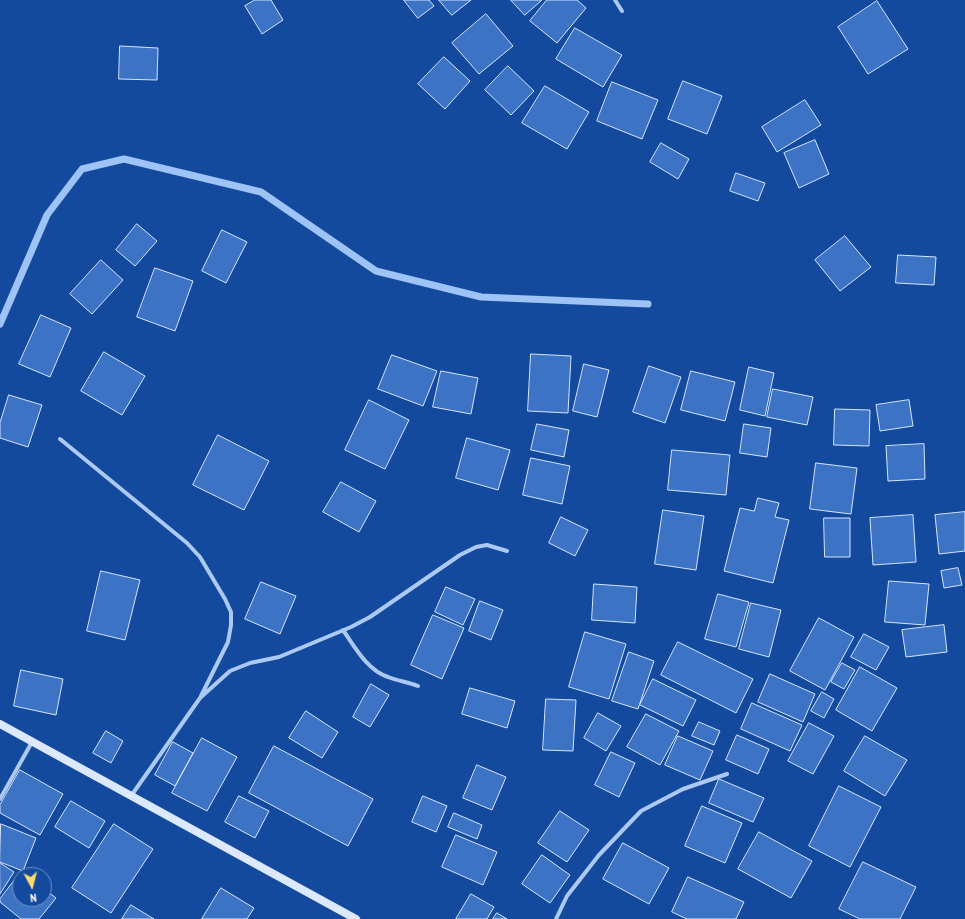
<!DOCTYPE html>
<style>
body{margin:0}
#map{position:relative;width:965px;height:919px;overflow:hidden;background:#144a9e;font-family:"Archivo Narrow",sans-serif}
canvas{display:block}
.north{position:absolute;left:12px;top:867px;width:40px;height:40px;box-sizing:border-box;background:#144a9e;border:1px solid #7292c5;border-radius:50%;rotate:173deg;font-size:11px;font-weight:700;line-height:16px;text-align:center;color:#fff}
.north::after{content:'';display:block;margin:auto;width:14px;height:18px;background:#ffdc6e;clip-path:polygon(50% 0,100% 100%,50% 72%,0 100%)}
</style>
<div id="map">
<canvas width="965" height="919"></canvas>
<div class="north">N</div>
</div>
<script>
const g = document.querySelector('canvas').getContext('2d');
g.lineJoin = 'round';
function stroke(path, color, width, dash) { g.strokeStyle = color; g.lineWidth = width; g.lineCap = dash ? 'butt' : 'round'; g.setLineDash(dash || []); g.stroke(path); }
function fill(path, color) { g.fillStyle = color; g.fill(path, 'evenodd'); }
const stream = new Path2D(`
 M 0,324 L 47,215 L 82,169 L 124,159 L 261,192 L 376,271 L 481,297 L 648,304`);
const building = new Path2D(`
 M 255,0 L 271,0 L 283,20 L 262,34 L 245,6 Z
 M 404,0 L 429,0 L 434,6 L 418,18 Z
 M 439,0 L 471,0 L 452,15 Z
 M 511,0 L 542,0 L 525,15 Z
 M 547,0 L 577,0 L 586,8 L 557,43 L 530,21 Z
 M 877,1 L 908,49 L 868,74 L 838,27 Z
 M 486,14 L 513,46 L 479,74 L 452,43 Z
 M 575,28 L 622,55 L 603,87 L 556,59 Z
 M 120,46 L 158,48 L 157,80 L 119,79 Z
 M 444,57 L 470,81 L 445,109 L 418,84 Z
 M 508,66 L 534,91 L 511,115 L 485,90 Z
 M 683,81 L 722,96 L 707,134 L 668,119 Z
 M 612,82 L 658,100 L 642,139 L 597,121 Z
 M 545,86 L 589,112 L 567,149 L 522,123 Z
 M 805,100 L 821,125 L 777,152 L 762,127 Z
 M 815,140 L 829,174 L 799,188 L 784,153 Z
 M 661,143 L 689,159 L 678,179 L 650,162 Z
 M 736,173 L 765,183 L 758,201 L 730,191 Z
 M 137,224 L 157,241 L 135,266 L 116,250 Z
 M 222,230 L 247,242 L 226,283 L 202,271 Z
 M 845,236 L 871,267 L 840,291 L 815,260 Z
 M 898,255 L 936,257 L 934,285 L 896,283 Z
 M 101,260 L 123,280 L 92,314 L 70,294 Z
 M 155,268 L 193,281 L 175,331 L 137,317 Z
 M 41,315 L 71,328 L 50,377 L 19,364 Z
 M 104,352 L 145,376 L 122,415 L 81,391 Z
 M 531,354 L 571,356 L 568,413 L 528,411 Z
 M 392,355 L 437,371 L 423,406 L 378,389 Z
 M 584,364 L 609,370 L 597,417 L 573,411 Z
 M 649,366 L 681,377 L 665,423 L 633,412 Z
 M 749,367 L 774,373 L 765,416 L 740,410 Z
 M 441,371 L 478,378 L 471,414 L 433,407 Z
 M 691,371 L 735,382 L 725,421 L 681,410 Z
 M 773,389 L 813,397 L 807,425 L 767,417 Z
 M 9,395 L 42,405 L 28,447 L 0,438 L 0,423 Z
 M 369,400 L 409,420 L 385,469 L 345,450 Z
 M 909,400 L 913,426 L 880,431 L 876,405 Z
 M 835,409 L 870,410 L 869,446 L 834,445 Z
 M 537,424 L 569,430 L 564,457 L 531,450 Z
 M 744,424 L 771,428 L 767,457 L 740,453 Z
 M 218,435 L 269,461 L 244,510 L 193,485 Z
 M 467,438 L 510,450 L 498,490 L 456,478 Z
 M 924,444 L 925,479 L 888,481 L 886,446 Z
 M 672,450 L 730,455 L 726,495 L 668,490 Z
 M 531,458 L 570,466 L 562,504 L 523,495 Z
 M 816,463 L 857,468 L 851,514 L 810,509 Z
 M 341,482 L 376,501 L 359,532 L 323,512 Z
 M 758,498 L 779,503 L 775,517 L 789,520 L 773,583 L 724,571 L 740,508 L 754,511 Z
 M 663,510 L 704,516 L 696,570 L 655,564 Z
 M 965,512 L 965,551 L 939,554 L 935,515 Z
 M 913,515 L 916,562 L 873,565 L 870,518 Z
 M 561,517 L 588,530 L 575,556 L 549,543 Z
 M 824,518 L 850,518 L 850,557 L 825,557 Z
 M 958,568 L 962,585 L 944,588 L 941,571 Z
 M 101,571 L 140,580 L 125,640 L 87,631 Z
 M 889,581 L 929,584 L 925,625 L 885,622 Z
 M 261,582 L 296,596 L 280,634 L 245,619 Z
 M 594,584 L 637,587 L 635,623 L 592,620 Z
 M 446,587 L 475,599 L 463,625 L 435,612 Z
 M 718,594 L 749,602 L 736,647 L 705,639 Z
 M 480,601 L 503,610 L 491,640 L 469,631 Z
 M 751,603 L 781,610 L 769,657 L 739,649 Z
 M 433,615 L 464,628 L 442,679 L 411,665 Z
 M 819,618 L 854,637 L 825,690 L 790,671 Z
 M 944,625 L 947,652 L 906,657 L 902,630 Z
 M 585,632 L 626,644 L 609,699 L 569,687 Z
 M 864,634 L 889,647 L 876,670 L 851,657 Z
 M 678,642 L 753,679 L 736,713 L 661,675 Z
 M 629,652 L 654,661 L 638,709 L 612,701 Z
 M 842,663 L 855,670 L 844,689 L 831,682 Z
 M 860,667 L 897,688 L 872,731 L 836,710 Z
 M 21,670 L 63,679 L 56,715 L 14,706 Z
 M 770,674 L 815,694 L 803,722 L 758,702 Z
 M 653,679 L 696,700 L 683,726 L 640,705 Z
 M 371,684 L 389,695 L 370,727 L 353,717 Z
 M 470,688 L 515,701 L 507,728 L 462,714 Z
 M 822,692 L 834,699 L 824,718 L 811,711 Z
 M 546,699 L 576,700 L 573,751 L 543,750 Z
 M 752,703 L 802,725 L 790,751 L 741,729 Z
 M 306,711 L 338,732 L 322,758 L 289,738 Z
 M 598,713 L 621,726 L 606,751 L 584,738 Z
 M 646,714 L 679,731 L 660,765 L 627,747 Z
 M 699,722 L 720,731 L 714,745 L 692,736 Z
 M 809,723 L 834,736 L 813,774 L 788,761 Z
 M 106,731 L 123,741 L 111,763 L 93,753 Z
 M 737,735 L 769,749 L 758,774 L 726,760 Z
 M 678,736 L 713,751 L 700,780 L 665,765 Z
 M 865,736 L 907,760 L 885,796 L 844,771 Z
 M 202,738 L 237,757 L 207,811 L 172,793 Z
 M 173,742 L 193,753 L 175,786 L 155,775 Z
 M 274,746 L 373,799 L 348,846 L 249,793 Z
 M 611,752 L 635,763 L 619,797 L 595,785 Z
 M 477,765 L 506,777 L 492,810 L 463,798 Z
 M 20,770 L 63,794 L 40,835 L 0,813 L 0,805 Z
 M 719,779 L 764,798 L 753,822 L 709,803 Z
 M 839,786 L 881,807 L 850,867 L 809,846 Z
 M 239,796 L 269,811 L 255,838 L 225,822 Z
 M 423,796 L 447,806 L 436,832 L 412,822 Z
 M 71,801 L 105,821 L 89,848 L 55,827 Z
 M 702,806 L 742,823 L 725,863 L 685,846 Z
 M 560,811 L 589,830 L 567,862 L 538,843 Z
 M 454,813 L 482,825 L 477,839 L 448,827 Z
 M 1,824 L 36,838 L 23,871 L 0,862 Z
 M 114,824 L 153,849 L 111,913 L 72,888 Z
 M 759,832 L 812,861 L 791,898 L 738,869 Z
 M 456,835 L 497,852 L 483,885 L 442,867 Z
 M 623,843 L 669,868 L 649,904 L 603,879 Z
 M 542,855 L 570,875 L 550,903 L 522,884 Z
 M 863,862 L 916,887 L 900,919 L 860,919 L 839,909 Z
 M 0,863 L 14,872 L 0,894 Z
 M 688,877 L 744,902 L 736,919 L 687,919 L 672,912 Z
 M 14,881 L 20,886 L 20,899 L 44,899 L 44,889 L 56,898 L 39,919 L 21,919 L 0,902 L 0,899 Z
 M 221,888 L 254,908 L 247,919 L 202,919 Z
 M 471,894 L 494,907 L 487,919 L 456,919 Z
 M 131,905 L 154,919 L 122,919 Z
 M 497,913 L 507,919 L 493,919 Z`);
const street = new Path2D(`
 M 615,0 L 622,11
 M 60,439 L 187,543 L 200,557 L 225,599 L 231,612 L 231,625 L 228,642 L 201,696
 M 343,630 C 355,647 367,670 388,677 C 398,681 408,682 418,686
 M 131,796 L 200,698 L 230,671 L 250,663 L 279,657 L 351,627 L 370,617 L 460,555 L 476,547 L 487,545 L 507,551
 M 0,799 L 32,742
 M 556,919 L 567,896 L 599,855 L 641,811 L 683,789 L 727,774`);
const secondary = new Path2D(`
 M 0,724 L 356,919`);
stroke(stream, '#9ec3f6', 7);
fill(building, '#3d73c4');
stroke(building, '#d4e5fd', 1);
stroke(street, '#acc9f3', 4);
stroke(secondary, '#dbe8fd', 8);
</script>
